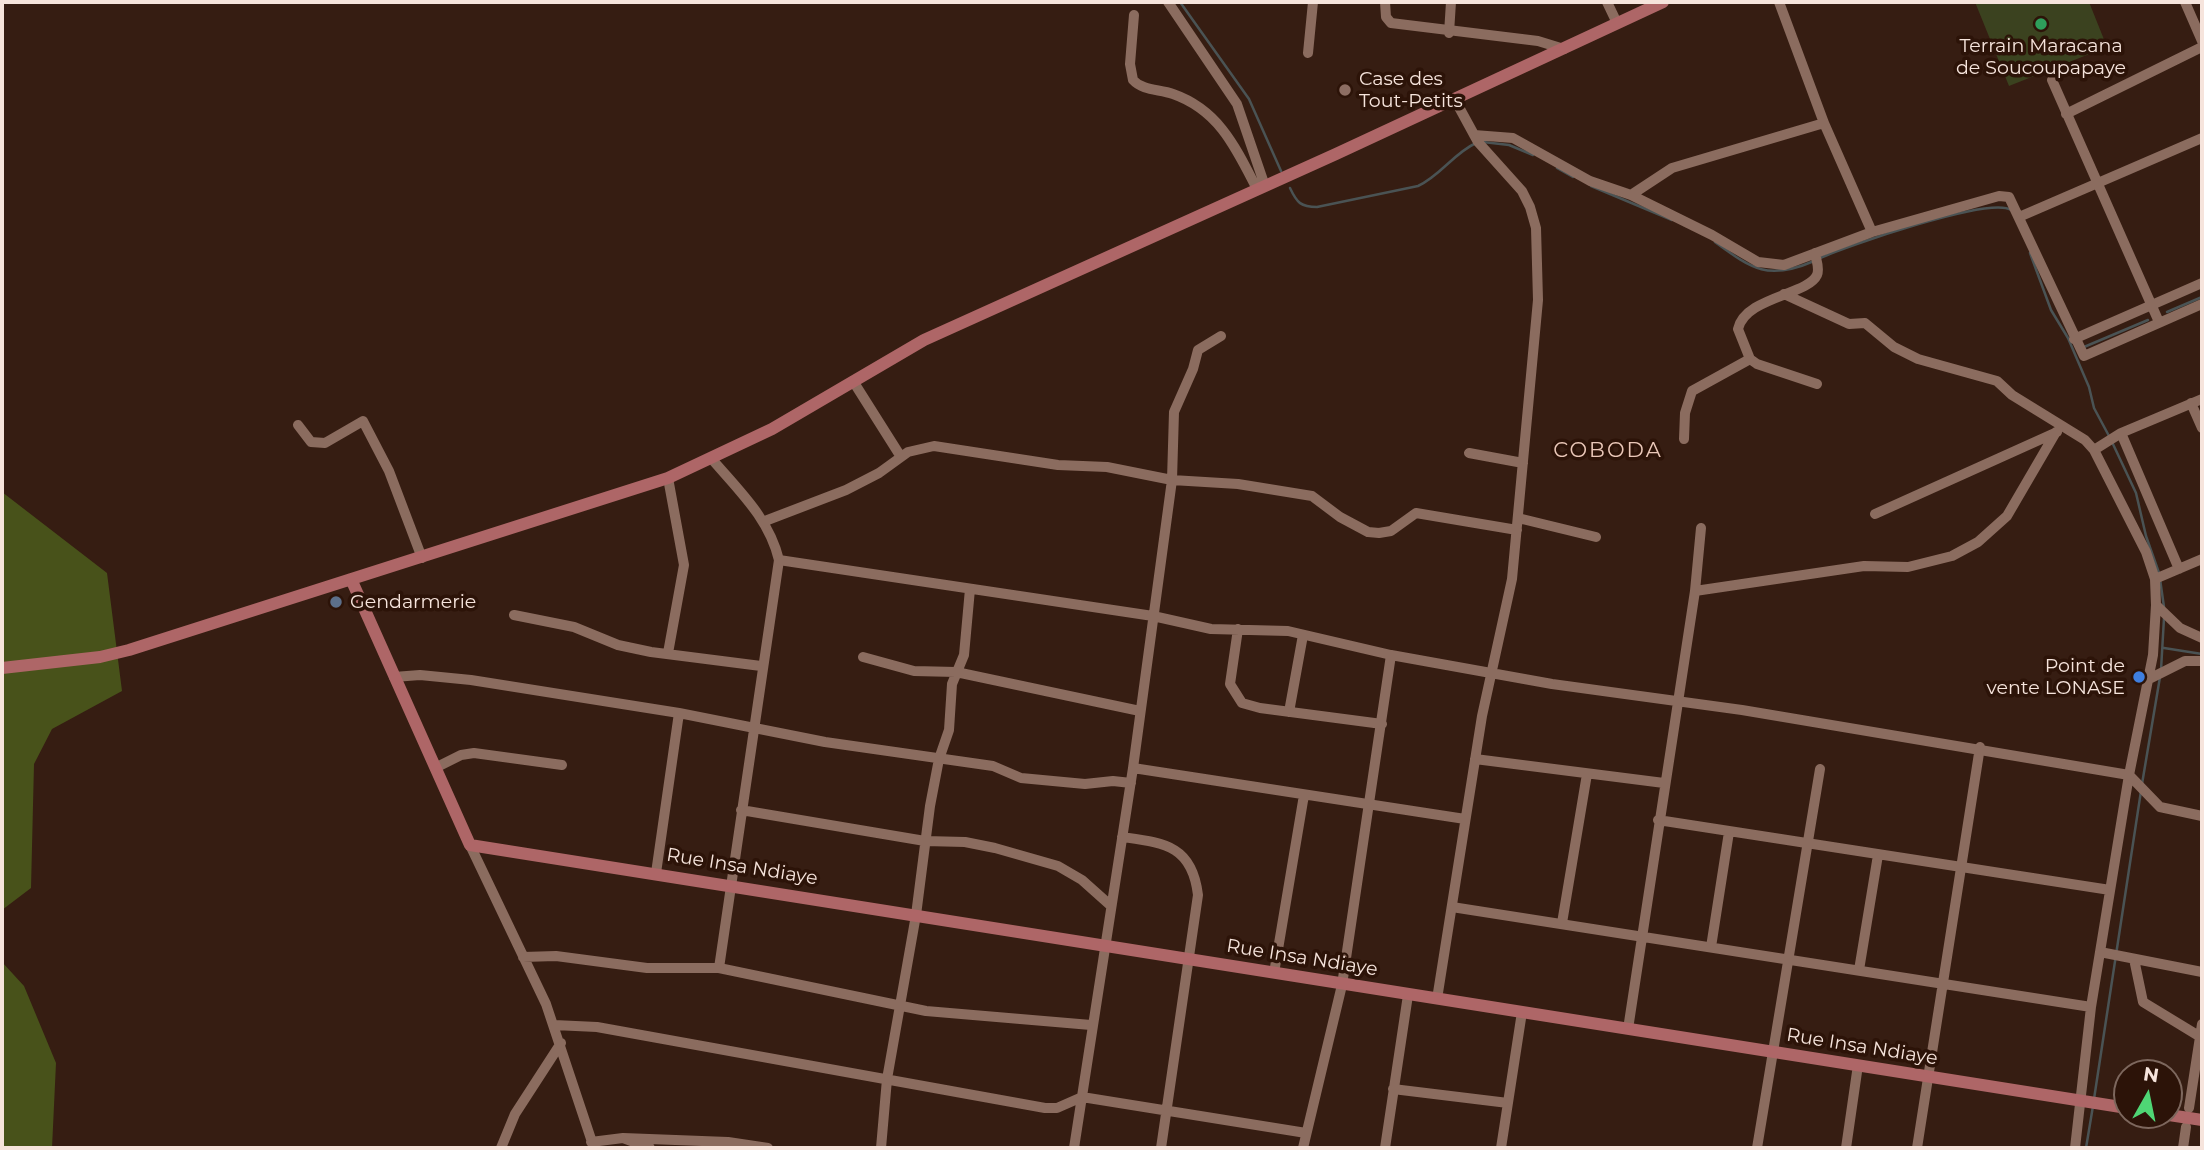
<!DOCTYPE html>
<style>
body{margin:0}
#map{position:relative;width:2204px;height:1150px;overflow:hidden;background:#361d12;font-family:Montserrat,sans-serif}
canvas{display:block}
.frame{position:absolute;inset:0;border:4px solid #f6e4dc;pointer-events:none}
.north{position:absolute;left:2113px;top:1059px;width:70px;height:70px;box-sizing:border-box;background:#2c1308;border:2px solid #7d675d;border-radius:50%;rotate:9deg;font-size:19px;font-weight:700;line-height:28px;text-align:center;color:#f6e4dc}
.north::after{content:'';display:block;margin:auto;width:24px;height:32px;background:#4fd675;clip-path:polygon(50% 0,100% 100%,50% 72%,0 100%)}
</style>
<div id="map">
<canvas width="2204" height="1150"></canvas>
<div class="frame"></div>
<div class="north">N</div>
</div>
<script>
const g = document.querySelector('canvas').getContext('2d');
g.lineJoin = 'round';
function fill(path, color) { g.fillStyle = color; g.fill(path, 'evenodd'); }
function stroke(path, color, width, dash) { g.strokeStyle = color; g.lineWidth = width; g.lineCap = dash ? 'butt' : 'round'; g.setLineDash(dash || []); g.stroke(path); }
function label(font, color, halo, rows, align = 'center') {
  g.font = font + ' Montserrat,sans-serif'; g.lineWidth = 7; g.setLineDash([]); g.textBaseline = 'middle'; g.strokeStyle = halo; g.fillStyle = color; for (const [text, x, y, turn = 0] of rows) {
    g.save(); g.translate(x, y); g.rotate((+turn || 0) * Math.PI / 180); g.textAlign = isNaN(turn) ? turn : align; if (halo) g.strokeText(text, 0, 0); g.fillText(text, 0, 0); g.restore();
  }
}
const green = new Path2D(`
 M 1975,2 L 2089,2 L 2107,47 L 2009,86 Z`);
const forest = new Path2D(`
 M 2,492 L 107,573 L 122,691 L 52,729 L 34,764 L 31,888 L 2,910 Z
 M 2,962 L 24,986 L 56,1063 L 52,1148 L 2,1148 Z`);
const stream = new Path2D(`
 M 1180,2 L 1249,99 L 1281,171
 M 1483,142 L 1509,145 L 1533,155
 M 1557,168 L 1573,177
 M 1591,186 L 1672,220
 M 1290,188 C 1297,203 1301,207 1317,207 L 1418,186 C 1440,176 1454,153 1476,143
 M 1715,242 C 1752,269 1768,281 1814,261
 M 2030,253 L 2051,310 L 2068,338 L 2089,387 L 2094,408 L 2109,436
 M 1820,258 C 1847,246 1990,196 2011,210
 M 2167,312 L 2202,297
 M 2084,347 L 2148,320
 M 2112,442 L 2136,493 L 2146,536 L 2159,573
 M 2160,579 L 2164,607
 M 2164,648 L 2202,654
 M 2161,670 L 2164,618
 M 2142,784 L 2160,677
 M 2094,1099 L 2141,791
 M 2086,1148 L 2093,1106`);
const minor = new Path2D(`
 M 1168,2 L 1237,104 L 1265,186
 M 1385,2 L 1386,17 L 1391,23 L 1538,41 L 1564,49
 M 1607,2 L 1617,23
 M 1779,2 L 1824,123 L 1872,232
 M 2185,2 L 2202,41
 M 1134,15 L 1130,64 L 1133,80 C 1143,91 1159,89 1173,94 C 1219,110 1236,148 1257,189
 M 1449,33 L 1451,2
 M 1308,53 L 1313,2
 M 2052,80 L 2159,322
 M 2066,114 L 2202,47
 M 1474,135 L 1513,138 L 1590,181 L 1631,195 L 1712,235 L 1758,262 L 1784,265 L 1872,232 L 1999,196 L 2009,197 L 2084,356 L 2202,304
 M 1631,195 L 1672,168 L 1824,123
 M 2019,217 L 2202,138
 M 1815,253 C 1816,260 1820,268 1817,275 C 1808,295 1745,297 1738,329 L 1750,359 L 1757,364 L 1817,384
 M 1784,294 L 1849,324 L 1865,323 L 1894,347 L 1918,359 L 1997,381 L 2012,395 L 2085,440 L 2094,450 L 2146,552 L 2155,579 L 2156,605 L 2153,655 L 2129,775 L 2091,1007 L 2075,1148
 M 2074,339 L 2202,283
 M 853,381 L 901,457
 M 2191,403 L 2202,428
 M 298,425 L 311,442 L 325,443 L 363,421 L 389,471 L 422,558
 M 2121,433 L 2179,569
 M 1684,439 L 1685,413 L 1692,391 L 1750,359
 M 2094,450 L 2121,433 L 2202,399
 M 1469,453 L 1523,463
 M 1875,514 L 2057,432
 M 1518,518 L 1596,537
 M 765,521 L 846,490 L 879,473 L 908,452 L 934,446 L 1058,465 L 1107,467 L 1172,480 L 1238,484 L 1312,496 L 1340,517 L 1368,532 L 1379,533 L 1391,531 L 1416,513 L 1517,530
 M 779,560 L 1153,616 L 1211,629 L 1288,631 L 1391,655 L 1552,684 L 1742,710 L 2129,775 L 2160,807 L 2202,816
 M 2155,579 L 2202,559
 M 1695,591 L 1701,528
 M 2156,605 L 2180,628 L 2202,638
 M 514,615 L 574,627 L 618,645 L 651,652 L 761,666
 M 1238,629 L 1230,684 L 1242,703 L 1260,708 L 1382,724
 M 668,653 L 684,565 L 668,478
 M 863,657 L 914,671 L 956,672 L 1140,711
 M 394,677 L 420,675 L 471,680 L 679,713 L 825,742 L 993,766 L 1021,778 L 1085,784 L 1113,781 L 1131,783
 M 2149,679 L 2185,661 L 2202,661
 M 1289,712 L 1303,635
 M 1475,759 L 1664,783
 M 435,768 L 461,755 L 474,753 L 562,765
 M 1133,768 L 1465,819
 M 741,810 L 925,841 L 965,842 L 995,848 L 1058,866 L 1082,880 L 1110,905
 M 1658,820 L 2110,890
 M 1122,837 C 1164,843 1192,845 1198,895 L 1161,1148
 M 470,845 L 546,1004 L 594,1148
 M 656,873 L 679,713
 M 1452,907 L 2091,1007
 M 1562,923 L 1587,774
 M 1711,947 L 1729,832
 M 2100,952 L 2202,972
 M 523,957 L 556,956 L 647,968 L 719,968 L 779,560 C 769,518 739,491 711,458
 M 2134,959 L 2143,1002 L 2202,1038
 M 719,968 L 926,1011 L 1091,1025
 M 1859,970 L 1878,855
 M 1274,973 L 1304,795
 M 1437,999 L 1482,716 L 1512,579 L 1538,300 L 1536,228 L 1530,207 L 1522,191 L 1478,142 L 1454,98
 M 554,1025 L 597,1027 L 1045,1108 L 1057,1108 L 1082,1097 L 1306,1133
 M 1628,1029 L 1695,591 L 1864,566 L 1908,567 L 1952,556 L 1978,542 L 2007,516 L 2056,432
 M 1393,1089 L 1508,1103
 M 2189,1108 L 2202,1024
 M 623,1138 L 728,1142 L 768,1148
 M 591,1142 L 623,1138 L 650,1148
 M 501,1148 L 515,1114 L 561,1043
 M 881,1148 L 887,1079 L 916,915 L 930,806 L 939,759 L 949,730 L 952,684 L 964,655 L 970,589
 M 1074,1148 L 1133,768 L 1172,480 L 1174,412 L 1193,369 L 1198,350 L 1221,336
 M 1303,1148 L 1342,985 L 1391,655
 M 1385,1148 L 1408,995
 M 1501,1148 L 1522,1012
 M 1757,1148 L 1820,769
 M 1846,1148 L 1858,1065
 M 1917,1148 L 1980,747
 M 2183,1148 L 2186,1127`);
const major = new Path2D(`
 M 351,579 L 470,845 L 2127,1108
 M 2,668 L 100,657 L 129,650 L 668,478 L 772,429 L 924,340 L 1336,154 L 1663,2
 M 2169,1115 L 2202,1120`);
const markers = [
 [2041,24,7,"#2e9e5b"],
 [1345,90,7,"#8d6e63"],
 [336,602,7,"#5c6f8a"],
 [2139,677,7,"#3f7fe0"]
];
const poiNames = [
 ["Terrain Maracana",2041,46,"center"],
 ["de Soucoupapaye",2041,68,"center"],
 ["Case des",1359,79],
 ["Tout-Petits",1359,101],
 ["Gendarmerie",350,602],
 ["Point de",2125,666,"right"],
 ["vente LONASE",2125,688,"right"]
];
const streetNames = [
 ["Rue Insa Ndiaye",742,867,9],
 ["Rue Insa Ndiaye",1302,958,9],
 ["Rue Insa Ndiaye",1862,1047,9]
];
const neighbourhoodNames = [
 ["COBODA",1608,451]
];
fill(green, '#3b421f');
fill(forest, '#48521a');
stroke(stream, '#4a5354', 2.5);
stroke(minor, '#8b6c5f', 10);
stroke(major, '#ae6667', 12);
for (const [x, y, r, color] of markers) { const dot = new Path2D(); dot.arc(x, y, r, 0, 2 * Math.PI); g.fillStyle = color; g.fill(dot); stroke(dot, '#2c1308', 2.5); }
label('19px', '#f6e4dc', '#2c1308', poiNames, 'left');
label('19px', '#f6e4dc', '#2c1308', streetNames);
g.letterSpacing = '2px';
label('21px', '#eac7b8', '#2c1308', neighbourhoodNames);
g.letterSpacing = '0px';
</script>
